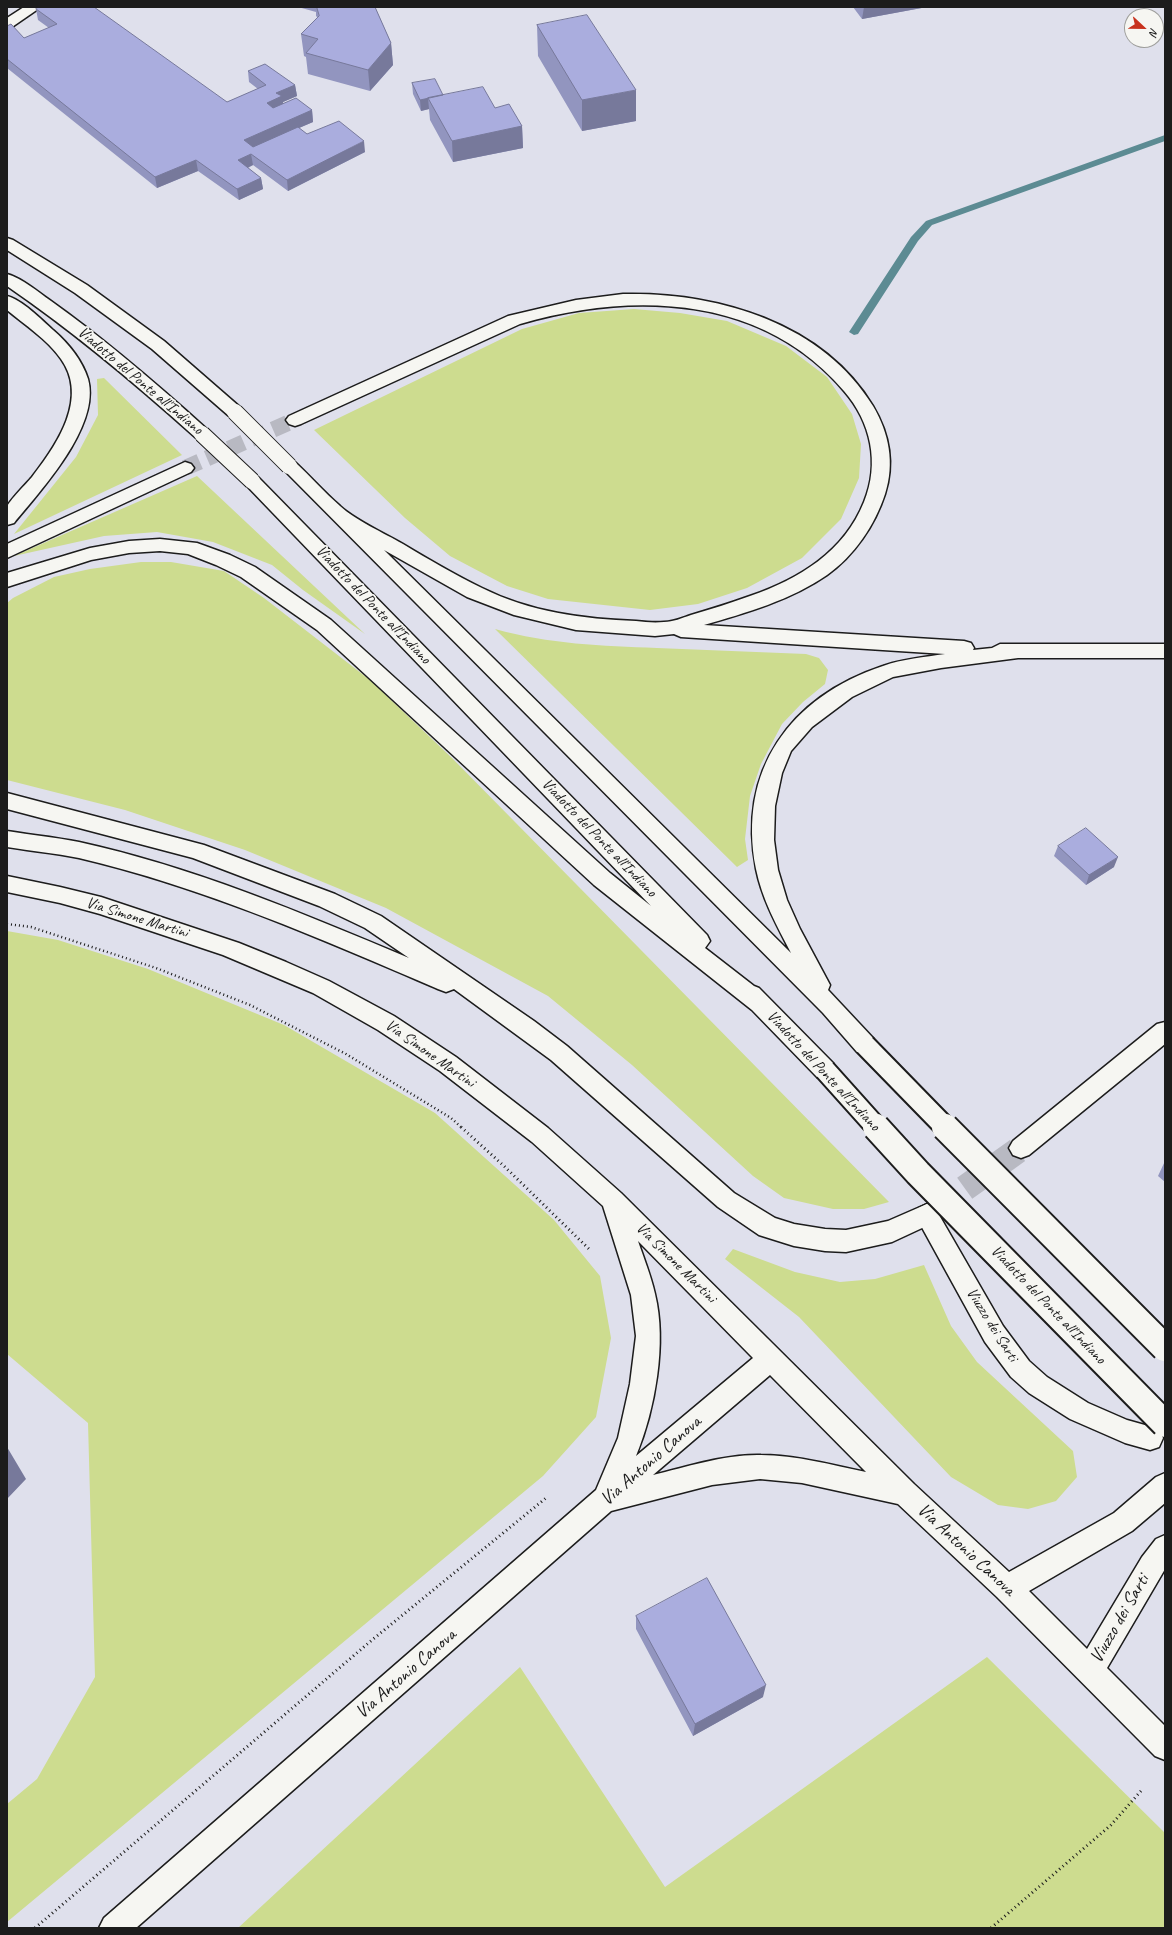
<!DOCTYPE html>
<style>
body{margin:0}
#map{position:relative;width:1172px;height:1935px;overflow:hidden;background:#dfe0ec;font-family:Caveat,sans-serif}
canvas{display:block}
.frame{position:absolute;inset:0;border:8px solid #1c1c1c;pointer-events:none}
.north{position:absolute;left:1124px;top:8px;width:40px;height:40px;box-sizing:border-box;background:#f6f6f2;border:1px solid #9f9f9c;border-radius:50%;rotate:112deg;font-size:11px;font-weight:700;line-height:16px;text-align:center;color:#1c1c1c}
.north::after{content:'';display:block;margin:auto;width:14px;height:18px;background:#c8321e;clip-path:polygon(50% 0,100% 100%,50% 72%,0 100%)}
</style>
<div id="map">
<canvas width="1172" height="1935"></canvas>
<div class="frame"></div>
<div class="north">N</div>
</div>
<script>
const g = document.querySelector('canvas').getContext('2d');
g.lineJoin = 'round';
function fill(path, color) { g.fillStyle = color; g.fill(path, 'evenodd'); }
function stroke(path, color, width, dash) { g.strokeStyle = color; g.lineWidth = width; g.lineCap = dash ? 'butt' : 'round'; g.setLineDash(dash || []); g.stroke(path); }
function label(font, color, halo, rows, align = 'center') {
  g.font = font + ' Caveat,sans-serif'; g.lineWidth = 3.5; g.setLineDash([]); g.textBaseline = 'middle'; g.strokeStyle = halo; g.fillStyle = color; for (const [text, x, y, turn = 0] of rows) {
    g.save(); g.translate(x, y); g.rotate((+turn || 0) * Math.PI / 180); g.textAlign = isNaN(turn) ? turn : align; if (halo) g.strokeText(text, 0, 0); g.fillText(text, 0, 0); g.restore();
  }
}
const green = new Path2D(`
 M 634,309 L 680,313 L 727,321 L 786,346 L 827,377 L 852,414 L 861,444 L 859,478 L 841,519 L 802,558 L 747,588 L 698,604 L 650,610 L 548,599 L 507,586 L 450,556 L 405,518 L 314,430 L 522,329 L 579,313 Z
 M 104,378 L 182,455 L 14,534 L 76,457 L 98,415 L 97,379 Z
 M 197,476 L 365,634 L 303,590 L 272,565 L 213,542 L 157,532 L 104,536 L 14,556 Z
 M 141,562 L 171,562 L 224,571 L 264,598 L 370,680 L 452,758 L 889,1202 L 864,1209 L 833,1209 L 784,1198 L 753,1176 L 632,1065 L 548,996 L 386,908 L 245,850 L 125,810 L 7,780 L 7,603 L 13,598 L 54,577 L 90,569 Z
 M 495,629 C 549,644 602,646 657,648 C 707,650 756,652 806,654 L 819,658 L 828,670 L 825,684 L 803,702 L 782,724 L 761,764 L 750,796 L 745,839 L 748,860 L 737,867 Z
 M 7,931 L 58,940 L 148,969 L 284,1025 L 435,1113 L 554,1220 L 600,1276 L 611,1338 L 596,1417 L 543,1476 L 7,1922 L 7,1804 L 37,1779 L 95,1677 L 88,1423 L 7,1354 Z
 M 733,1249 L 795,1272 L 840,1282 L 875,1279 L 924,1265 L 951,1326 L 977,1362 L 1073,1451 L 1077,1477 L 1056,1501 L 1028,1509 L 998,1505 L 951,1477 L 799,1317 L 725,1259 Z
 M 987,1657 L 1165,1833 L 1165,1928 L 238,1928 L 520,1667 L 665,1887 Z`);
const stream = new Path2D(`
 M 1165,135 L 1165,141 L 932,225 L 918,241 L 858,334 L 854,335 L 849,332 L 911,237 L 926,221 Z`);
const secondaryTunnel = new Path2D(`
 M 933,1211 L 1021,1148`);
const highwayTunnel = new Path2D(`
 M 185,468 L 295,420`);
const pathFar1 = new Path2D(`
 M 7,924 L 31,927 L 156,968 L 250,1005 L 346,1054 L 451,1118 L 462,1128`);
const path = new Path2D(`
 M 461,1127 L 504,1166 L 589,1249
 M 35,1928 L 372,1640 L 546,1498
 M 991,1928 L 1111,1825 L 1141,1791`);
const street = new Path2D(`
 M 24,7 L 41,7 L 12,27 L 7,28 L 7,18 Z`);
const secondary = new Path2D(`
 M 7,876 L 60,887 L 101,897 L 239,943 L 286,962 L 329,981 L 394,1016 L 456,1057 L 548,1128 L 621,1193 L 914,1484 L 1009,1572 L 1114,1513 L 1156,1477 L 1165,1473 L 1165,1503 L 1132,1531 L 1029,1591 L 1087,1649 L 1142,1557 L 1156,1539 L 1165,1535 L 1165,1569 L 1107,1668 L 1165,1726 L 1165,1760 L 1155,1756 L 997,1597 L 898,1504 L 802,1483 L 760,1479 L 712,1485 L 611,1511 L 136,1928 L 99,1928 L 104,1918 L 596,1490 L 618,1438 L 630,1384 L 636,1336 L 631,1295 L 603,1206 L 532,1142 L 440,1071 L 378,1030 L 313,993 L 223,955 L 100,914 L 60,903 L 7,892 ZM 638,1241 L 753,1358 L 636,1456 C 655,1410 667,1343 655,1294 C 651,1276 644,1259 638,1241 ZM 770,1375 L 866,1472 C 832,1465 796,1455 761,1455 C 726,1454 686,1467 653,1475 Z
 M 1165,1022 L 1165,1044 L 1029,1155 L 1021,1158 L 1013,1155 L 1009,1148 L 1013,1141 L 1157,1024 Z
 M 927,1204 L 935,1208 L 1003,1326 L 1029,1361 L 1047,1377 L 1088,1403 L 1127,1420 L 1159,1429 L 1163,1438 L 1159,1447 L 1150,1450 L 1125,1443 L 1070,1419 L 1029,1393 L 1011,1377 L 985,1342 L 919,1222 L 915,1215 L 919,1208 Z`);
const highway = new Path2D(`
 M 7,238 L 13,240 L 87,285 L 164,341 L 241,408 L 244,412 L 241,416 L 235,418 L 229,416 L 152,349 L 75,293 L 7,250 Z
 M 7,274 C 22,278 38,292 51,301 C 106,340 158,385 208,430 L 211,434 L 208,438 L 202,440 L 196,438 C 136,384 74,332 7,286 Z
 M 623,294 C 716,292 822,322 873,406 C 889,433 895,463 885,494 C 875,525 854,556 827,575 C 791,600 746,613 704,625 L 964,641 L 971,643 L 974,648 L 973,650 L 992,648 L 1000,644 L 1165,644 L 1165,658 L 1018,658 L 941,668 L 893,677 L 852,697 L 812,727 L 791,751 L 782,773 L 775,806 L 774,840 L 778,870 L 787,900 L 800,929 L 830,985 L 828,990 L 873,1038 L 876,1045 L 873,1052 L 865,1054 L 857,1052 L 823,1013 L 280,466 L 283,462 L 289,460 L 295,462 C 310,476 324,492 340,506 C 355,520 384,533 403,544 C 428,559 455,575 482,588 C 530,612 583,619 636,621 C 645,622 654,623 664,622 C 673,622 682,618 691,615 C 711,609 731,603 750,596 C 799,579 844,552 864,502 C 880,463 871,422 844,391 C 762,295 634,291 520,324 L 301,424 L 295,426 L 289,424 L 286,420 L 289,416 L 508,316 L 576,300 ZM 384,550 L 467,597 L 514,615 L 576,630 L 655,636 L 674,634 L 681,637 L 945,654 C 925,657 902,659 883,666 C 790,697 737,770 756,869 C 762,899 777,926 791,953 Z
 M 7,296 C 21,299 42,320 53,330 C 68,343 82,360 88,379 C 101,426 41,490 14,523 L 7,525 C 7,520 5,512 7,507 C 9,501 27,483 32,477 C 57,445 89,398 61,359 C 47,339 25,325 7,310 Z
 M 185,462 L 191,464 L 194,468 L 191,472 L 7,558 L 7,544 Z
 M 252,475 L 258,477 L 707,935 L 710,941 L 705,948 L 754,986 L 759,988 L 833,1063 L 836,1070 L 833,1077 L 825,1080 L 817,1077 L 752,1010 L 594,885 L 317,630 L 241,577 L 216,565 L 188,554 L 160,551 L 129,553 L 91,560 L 7,587 L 7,573 L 90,548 L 129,541 L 160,539 L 197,543 L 230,555 L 255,567 L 331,620 L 610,873 L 651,906 L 246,485 L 243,481 L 246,477 Z
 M 7,793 L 204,845 L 335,894 L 381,916 L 534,1021 L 567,1046 L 734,1193 L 775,1218 L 794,1224 L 825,1229 L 846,1230 L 888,1221 L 927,1204 L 935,1208 L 939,1215 L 935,1222 L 892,1242 L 846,1252 L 825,1251 L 794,1246 L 759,1235 L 718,1207 L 551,1060 L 454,989 L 446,992 L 438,989 C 321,939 203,887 79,858 C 55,853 31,851 7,847 L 7,831 C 31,835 55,837 79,842 C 193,867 302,913 409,958 L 365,928 L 319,906 L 193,858 L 7,809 Z`);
const highwayBridgeFar2 = new Path2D(`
 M 235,412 L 289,466
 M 202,434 L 252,481`);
const highwayBridgeFar1 = new Path2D(`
 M 865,1045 L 946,1128
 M 825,1070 L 877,1128`);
const highwayBridge = new Path2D(`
 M 876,1127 L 918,1173 L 1165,1424
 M 945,1127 L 1165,1348`);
const wall = new Path2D(`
 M 298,7 L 375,7 L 391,43 L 393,65 L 370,91 L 308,74 L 306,57 L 304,56 L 301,34 L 318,18 L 316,16 L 316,12 Z
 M 853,7 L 927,7 L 862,19 Z
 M 36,9 L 227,102 L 258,89 L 249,82 L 248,71 L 295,85 L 297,96 L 283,102 L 283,104 L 312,110 L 313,122 L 299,128 L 307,134 L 365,152 L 288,191 L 253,165 L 248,168 L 261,178 L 263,189 L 239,200 L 198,171 L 157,188 L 7,68 L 7,26 L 24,38 L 49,28 L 38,20 Z
 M 537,25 L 636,121 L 582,131 L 538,56 Z
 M 412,83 L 443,95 L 495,108 L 522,126 L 523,148 L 453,162 L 430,120 L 429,109 L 421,111 L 413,94 Z
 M 1058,846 L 1114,867 L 1086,885 L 1054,856 Z
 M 1165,1161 L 1165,1182 L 1158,1176 Z
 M 636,1616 L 763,1697 L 693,1736 L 636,1629 Z`);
const shadedWall = new Path2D(`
 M 864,7 L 927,7 L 862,19 Z
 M 391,43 L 393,65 L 370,91 L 368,70 Z
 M 295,85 L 297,96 L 283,102 L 284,107 L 269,114 L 267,103 L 276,93 Z
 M 636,90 L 636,121 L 582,131 L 582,100 Z
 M 428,98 L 429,109 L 421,111 L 420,100 Z
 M 312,110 L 313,122 L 245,151 L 244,140 Z
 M 522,126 L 523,148 L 453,162 L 452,141 Z
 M 364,141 L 365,152 L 288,191 L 287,180 Z
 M 251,154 L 253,165 L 240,171 L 238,160 Z
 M 196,160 L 198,171 L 157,188 L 155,177 Z
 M 261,178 L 263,189 L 239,200 L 237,189 Z
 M 1118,857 L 1114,867 L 1086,885 L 1089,875 Z
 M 7,1447 L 26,1479 L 7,1499 Z
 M 766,1685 L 763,1697 L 693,1736 L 695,1724 Z`);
const building = new Path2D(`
 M 39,7 L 94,7 L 227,102 L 266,85 L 248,71 L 265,64 L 295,85 L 276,93 L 282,96 L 267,103 L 273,108 L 296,98 L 312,110 L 244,140 L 253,147 L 298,127 L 307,134 L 339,121 L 364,141 L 287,180 L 251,154 L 238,160 L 261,178 L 237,189 L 196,160 L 155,177 L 7,59 L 7,26 L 11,24 L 24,38 L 57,24 L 36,9 Z
 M 317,7 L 375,7 L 391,43 L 368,70 L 306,53 L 318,39 L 301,34 L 319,16 Z
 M 587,15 L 636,90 L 582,100 L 537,25 Z
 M 435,79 L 443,95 L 420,100 L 412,83 Z
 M 483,87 L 495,108 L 509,104 L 522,126 L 452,141 L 428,98 Z
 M 1086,828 L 1118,857 L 1089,875 L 1058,846 Z
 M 707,1578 L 766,1685 L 695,1724 L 636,1616 Z`);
const streetNames = [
 ["Viadotto del Ponte all'Indiano",140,381,40],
 ["Viadotto del Ponte all'Indiano",373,605,46],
 ["Viadotto del Ponte all'Indiano",599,838,46],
 ["Via Simone Martini",137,918,17],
 ["Via Simone Martini",430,1054,35],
 ["Viadotto del Ponte all'Indiano",823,1071,47],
 ["Via Simone Martini",676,1263,45],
 ["Viadotto del Ponte all'Indiano",1048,1305,46],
 ["Viuzzo dei Sarti",992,1325,58]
];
const nearStreetnames = [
 ["Via Antonio Canova",651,1461,-41],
 ["Via Antonio Canova",966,1550,43],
 ["Viuzzo dei Sarti",1120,1619,-60],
 ["Via Antonio Canova",406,1674,-41]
];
fill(green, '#cddc8f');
fill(stream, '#5c8b93');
stroke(secondaryTunnel, '#b8b9c2', 26, [26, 13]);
stroke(highwayTunnel, '#b8b9c2', 16, [16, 8]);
stroke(street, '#1c1c1c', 3);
stroke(secondary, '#1c1c1c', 3);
stroke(highway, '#1c1c1c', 3);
stroke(pathFar1, '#1c1c1c', 2.5, [1, 3]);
stroke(path, '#1c1c1c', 3, [1, 3.5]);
fill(street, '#f6f6f2');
fill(secondary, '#f6f6f2');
fill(highway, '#f6f6f2');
stroke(highwayBridgeFar2, '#1c1c1c', 18, []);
stroke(highwayBridgeFar1, '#1c1c1c', 24, []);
stroke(highwayBridge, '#1c1c1c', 30, []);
stroke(highwayBridgeFar2, '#f6f6f2', 16);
stroke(highwayBridgeFar1, '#f6f6f2', 20);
stroke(highwayBridge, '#f6f6f2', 26);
fill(wall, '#9295bf');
fill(shadedWall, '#77799b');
fill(building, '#aaadde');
stroke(building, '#77799b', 1);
label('16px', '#1c1c1c', '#f6f6f2', streetNames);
label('19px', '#1c1c1c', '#f6f6f2', nearStreetnames);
</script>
